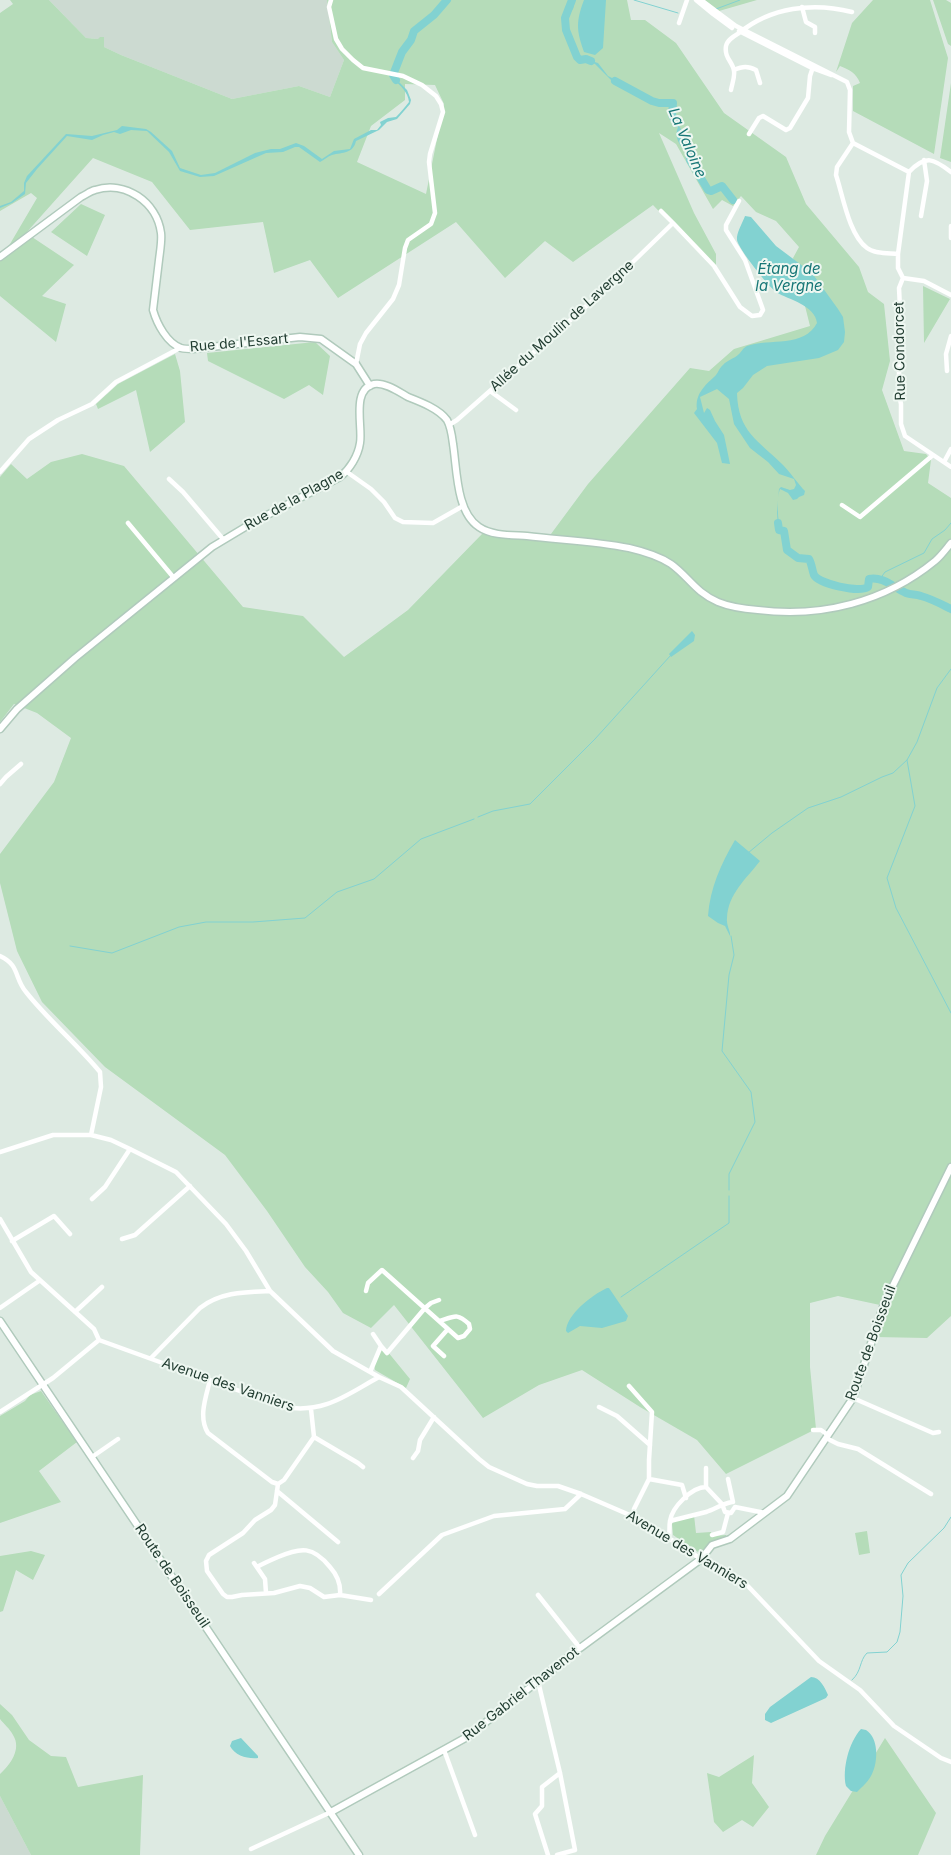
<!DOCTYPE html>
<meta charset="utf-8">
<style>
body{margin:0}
canvas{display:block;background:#ddeae2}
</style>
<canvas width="951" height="1855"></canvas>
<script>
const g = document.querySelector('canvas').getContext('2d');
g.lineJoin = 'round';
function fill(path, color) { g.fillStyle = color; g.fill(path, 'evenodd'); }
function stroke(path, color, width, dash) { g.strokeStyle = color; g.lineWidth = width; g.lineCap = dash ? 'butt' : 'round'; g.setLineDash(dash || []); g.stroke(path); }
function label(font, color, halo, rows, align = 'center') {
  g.font = font + ' Inter,sans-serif'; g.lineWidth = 4; g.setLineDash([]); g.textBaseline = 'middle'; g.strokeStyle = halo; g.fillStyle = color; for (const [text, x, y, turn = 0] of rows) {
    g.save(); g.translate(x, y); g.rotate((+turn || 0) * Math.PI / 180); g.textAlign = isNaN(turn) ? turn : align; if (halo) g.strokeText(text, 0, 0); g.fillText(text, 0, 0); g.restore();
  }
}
const built = new Path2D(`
 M 49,0 L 327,0 L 332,42 L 344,60 L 330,97 L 299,86 L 232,99 L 121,55 L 104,47 L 98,39 L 86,38 Z
 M 0,1796 L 31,1855 L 0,1855 Z`);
const green = new Path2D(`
 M 10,0 L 49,0 L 86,38 L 98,39 L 100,37 L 104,37 L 104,47 L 121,55 L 232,99 L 299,86 L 330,97 L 344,60 L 332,42 L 327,0 L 627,0 L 631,20 L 645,20 L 676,43 L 724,113 L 786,157 L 806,204 L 859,267 L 868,292 L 884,304 L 890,361 L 882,390 L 904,451 L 926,454 L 931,460 L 928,483 L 951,498 L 951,1316 L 927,1338 L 875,1337 L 880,1305 L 838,1296 L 810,1303 L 810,1367 L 816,1429 L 726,1474 L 697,1440 L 640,1407 L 582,1370 L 539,1385 L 483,1418 L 394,1305 L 371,1328 L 343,1313 L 328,1292 L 305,1267 L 267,1211 L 225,1155 L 105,1067 L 42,1002 L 17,951 L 0,883 L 0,854 L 54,782 L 71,738 L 37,713 L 14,704 L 0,722 L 0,477 L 11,464 L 27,479 L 51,462 L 82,454 L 124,466 L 243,607 L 303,616 L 344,657 L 408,610 L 482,534 L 548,538 L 588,484 L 690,368 L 709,371 L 734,349 L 810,326 L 793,258 L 799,247 L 776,221 L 756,212 L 741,196 L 733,206 L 722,200 L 713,209 L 676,144 L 659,133 L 694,213 L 716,254 L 716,271 L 653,205 L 573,262 L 545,241 L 505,278 L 456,222 L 338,298 L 310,260 L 274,273 L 263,222 L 190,230 L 152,182 L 93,158 L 26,233 L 74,265 L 42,296 L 66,304 L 56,342 L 0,296 L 0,261 L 37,198 L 31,193 L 0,211 L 0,13 L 13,4 ZM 405,84 L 435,85 L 444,104 L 426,194 L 357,162 L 371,126 L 405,100 Z
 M 705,0 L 757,0 L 719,11 Z
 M 873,0 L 930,0 L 948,58 L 934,154 L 853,111 L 853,86 L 860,83 C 856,73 850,70 840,66 L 836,72 L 852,23 Z
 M 933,0 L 946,0 L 951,3 L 951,46 L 948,44 Z
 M 951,83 L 951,162 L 940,158 Z
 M 81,204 L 105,215 L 87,256 L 51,232 Z
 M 923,286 L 950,299 L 924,343 Z
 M 315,342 L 330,356 L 323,395 L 309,385 L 284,399 L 208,361 L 207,353 Z
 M 175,354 L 180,371 L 185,422 L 150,452 L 136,390 L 98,409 L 96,404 L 118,384 Z
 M 383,1346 L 410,1379 L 406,1388 L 375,1370 L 374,1365 Z
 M 41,1391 L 77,1442 L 39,1471 L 61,1502 L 0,1523 L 0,1416 L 25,1401 L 30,1395 Z
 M 694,1515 L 696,1533 L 711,1532 L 712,1536 L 726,1535 L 726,1538 L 713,1541 L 704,1553 L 701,1554 L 673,1535 L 672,1524 L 674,1521 Z
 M 867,1531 L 870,1553 L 859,1555 L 855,1533 Z
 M 31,1551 L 45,1555 L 33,1580 L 16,1570 L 3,1611 L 0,1612 L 0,1556 Z
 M 0,1704 L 12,1715 L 29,1740 L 51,1756 L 66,1757 L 78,1787 L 143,1775 L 140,1855 L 31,1855 L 0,1796 L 0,1774 C 10,1765 22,1749 13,1735 C 10,1729 4,1724 0,1719 Z
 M 885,1738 L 936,1813 L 918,1855 L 816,1855 L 825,1836 Z
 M 754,1755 L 752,1783 L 769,1807 L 753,1827 L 742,1820 L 723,1832 L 714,1822 L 707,1773 L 719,1777 Z`);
const water = new Path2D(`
 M 573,0 L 575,1 L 573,9 C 559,20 571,42 578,57 L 598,63 L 608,76 L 642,93 L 654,101 L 662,103 L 669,101 C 677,106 673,111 675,118 C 677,125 684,132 687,139 C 694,155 695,180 710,190 L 719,184 L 723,185 L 727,190 L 736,203 L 722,186 L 711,191 L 708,190 C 702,180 696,164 687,158 L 686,151 C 679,146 674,136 678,127 L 672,115 L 672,104 L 669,102 L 659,103 L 652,101 L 642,94 L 611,80 L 595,64 L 586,59 L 580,60 L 567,34 C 563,18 570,14 573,0 Z
 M 584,0 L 606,0 L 603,48 L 595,55 L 584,52 C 576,30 576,21 584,0 Z
 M 392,75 L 407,90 L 411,100 L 410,104 L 397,119 L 387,122 L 379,130 L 356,141 C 353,154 343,152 332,155 C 328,156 324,160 320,162 L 299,147 L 295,147 L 283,152 L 266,153 L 214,176 L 200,177 L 180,171 L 169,152 L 147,131 L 131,130 L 120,134 L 114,132 L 103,135 L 92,140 L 67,136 L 37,169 L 26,183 L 25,194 L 12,203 L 0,208 L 0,206 L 11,202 L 24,191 L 24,183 L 27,176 L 66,134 L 92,136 L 117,130 L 122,126 L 146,129 L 151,132 L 172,151 L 180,168 L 201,175 L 215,173 L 255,153 L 271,149 L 280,149 L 296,143 L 304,146 L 322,159 L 334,151 L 350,149 L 354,139 L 371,130 L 377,130 L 381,125 L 380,122 L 388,118 L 396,117 C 401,112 405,107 409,102 C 408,92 400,85 393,79 Z
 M 745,216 L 751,217 L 776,246 L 812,273 L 838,309 L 843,317 L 845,332 L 844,342 L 838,350 L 819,358 L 767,366 L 753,375 L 743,388 L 737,393 C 738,432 758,440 783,465 C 791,473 798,484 805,491 L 804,495 L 799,497 L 797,499 L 793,500 L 788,493 L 780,489 C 777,496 777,522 781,528 L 786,529 C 786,538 785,555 799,556 C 803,557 806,556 811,558 L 815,574 L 818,576 C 833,582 848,591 865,587 L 868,577 L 873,575 L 890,582 L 872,579 L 869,580 L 866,589 C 849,592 829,585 815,576 L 809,559 L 798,558 L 787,550 L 784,531 L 778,528 L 777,512 L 779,489 L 781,487 L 790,490 L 794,489 L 796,485 L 794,479 L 779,474 L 768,462 L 750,448 L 734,424 L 729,399 L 717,389 L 700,397 L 704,413 L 707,408 L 710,410 L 715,421 L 724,435 L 730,464 L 722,463 L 717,443 L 694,413 L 697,409 C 695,395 704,386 714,377 C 718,374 719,368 723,365 C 727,360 734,359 739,354 C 742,351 743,348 747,346 C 770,338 804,348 817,323 C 815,305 789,300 776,292 C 768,286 738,248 737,240 C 736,233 743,222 745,216 Z
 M 692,631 L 695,635 L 694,641 L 671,657 L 669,654 Z
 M 735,840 L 760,861 C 746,879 728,894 727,918 C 726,925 731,932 730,936 L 725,926 L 718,923 L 708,916 C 710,888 721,864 735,840 Z
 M 607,1288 L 609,1288 L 628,1316 L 626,1321 L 602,1328 L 580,1326 L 568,1333 L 566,1331 C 567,1314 592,1295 607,1288 Z
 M 811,1677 C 820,1677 825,1688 828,1695 L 826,1698 L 771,1723 L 765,1720 L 765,1714 L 770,1707 Z
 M 861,1729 L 866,1730 C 879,1738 878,1762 872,1774 C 869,1781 862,1787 857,1792 L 851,1791 L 846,1786 C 842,1769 849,1742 861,1729 Z
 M 241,1738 L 258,1756 L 258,1758 C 248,1759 235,1756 230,1746 L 232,1741 Z`);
const stream = new Path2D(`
 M 634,0 L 678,13
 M 716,9 L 740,0
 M 880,579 L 885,572 L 924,553 L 932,539 L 945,530 L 951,523
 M 951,669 L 937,688 L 917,742 L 907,760 L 915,806 L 887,878 L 896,908 L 951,1013
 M 478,817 L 493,811 L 530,804 L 595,739 L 671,655
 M 748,853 L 772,833 L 808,808 L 841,797 L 882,777 L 893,773 L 907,760
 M 70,946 L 112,953 L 179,927 L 206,922 L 253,922 L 305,918 L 337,892 L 374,879 L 421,839 L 474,819
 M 729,1190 L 729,1174 L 755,1122 L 751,1092 L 722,1051 L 729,975 L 734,955 L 731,936
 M 621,1297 L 729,1223 L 729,1196
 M 852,1680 C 862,1671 859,1661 867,1653 L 887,1652 L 897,1642 L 900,1632 L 903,1596 L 901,1575 L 908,1563 L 944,1528 L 951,1517`);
const river = new Path2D(`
 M 572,0 L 565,18 L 566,30 L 577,57 L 580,60 L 586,59 L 591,61
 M 396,80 L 393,75 L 402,52 L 411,40 L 414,31 L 434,15 L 447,0
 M 615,81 L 652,101 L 659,103 L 673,103 L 672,115 L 676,123
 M 689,151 L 690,160 L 708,190 L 711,191 L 722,186 L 733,200
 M 778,523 L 779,530 L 784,531 L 787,550 L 798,558 L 809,559 C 812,564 812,570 814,575 C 819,584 859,593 868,587 L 869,579 C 883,576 894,588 906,593 C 911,595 916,594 921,596 C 932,599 941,604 951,609`);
const street = new Path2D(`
 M 331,0 L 329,7 L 336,39 L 342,49 L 353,60 L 363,68 L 403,76 L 422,85 L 436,96 L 441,104 L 443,112 L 430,154 L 429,162 L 435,213 L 431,224 L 408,240 L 405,248 L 399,285 L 393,299 L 366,333 L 360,344 L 356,364
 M 696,0 L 713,14 L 732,28
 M 701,0 L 736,26 L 847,82 L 850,90 L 849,132 L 853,143 L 909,172
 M 802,7 L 806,22 L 815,27 L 815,33
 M 679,23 L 687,0
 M 739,31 L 812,68 L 831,75
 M 734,70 C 743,66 748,66 756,70 L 760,83
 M 731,90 C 732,84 735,77 734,71 C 733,62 724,58 726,46 C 727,40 734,36 739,33 C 771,7 813,2 852,12
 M 749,134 L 759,118 L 763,116 L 786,130 L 790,128 L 808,98 L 810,76 L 813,67
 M 853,143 L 837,167 L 836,175 C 843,196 849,235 867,248 C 875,254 888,253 898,254
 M 909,172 C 926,154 934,159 951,172
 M 661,211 L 673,223
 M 921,216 L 927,181 L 924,160
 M 951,226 L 951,238
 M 903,278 L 899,288 L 902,348 L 899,361 L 899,395 L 901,404 L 901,424 L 905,436 L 951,467
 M 903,278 L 898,268 L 898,254 L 909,172
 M 903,278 L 924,281 L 951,295
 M 947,371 L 946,354 L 951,336
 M 490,391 L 516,410
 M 449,425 L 457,420 L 601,293 L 673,223 L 714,266 L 740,307 L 752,316 L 760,315 L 763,310 L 762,307 L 745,260 L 726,230 L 726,225 L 739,201
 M 944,462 L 951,449
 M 0,472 L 29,439 L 58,420 L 92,404 L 116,382 L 180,348
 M 347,472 L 371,489 L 384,502 L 395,518 L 403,522 L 433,523 L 463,506
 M 169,479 L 183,492 L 223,539
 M 842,505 L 860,517 L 933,455
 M 128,523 L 174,578
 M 0,784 L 6,777 L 21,764
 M 0,956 C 20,965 14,978 26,992 C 48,1020 77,1044 100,1072 L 101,1087 L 91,1135
 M 0,1152 L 53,1135 L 91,1135 L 111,1140 L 130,1149 L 176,1172 L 226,1224 L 246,1251 L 270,1291 L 333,1351 L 379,1377 L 401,1387 L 479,1459 L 489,1467 L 527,1484 L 537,1486 L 558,1486 L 581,1494 L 639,1519 L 701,1559 L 745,1583 L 819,1661 L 860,1690 L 894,1726 L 941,1758 L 951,1762
 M 92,1199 L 105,1187 L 130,1149
 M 0,1219 L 31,1272 L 94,1329 L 99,1340 L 284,1407 C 324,1414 346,1395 379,1377
 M 122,1239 L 135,1235 L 190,1186
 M 12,1241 L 54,1216 L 70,1234
 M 366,1291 L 368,1283 L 382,1270 L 458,1338 L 464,1336 L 470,1329 L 469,1324 C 457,1313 455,1316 440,1321
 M 0,1308 L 39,1281
 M 75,1312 L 102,1287
 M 381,1346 L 387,1353 L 425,1308 L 431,1303 L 439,1300
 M 444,1356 L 433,1346 L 448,1329
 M 151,1358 L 200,1308 C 220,1292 245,1292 270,1291
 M 370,1372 L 381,1346 L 373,1334
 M 210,1380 C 206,1397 198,1417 208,1433 L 272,1482 L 278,1484 L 284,1480 L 314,1437 L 311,1409
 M 629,1386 L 652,1412 L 649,1460 L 649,1479 L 634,1509 L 633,1516
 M 853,1398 L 933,1433 L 939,1432
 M 599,1407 L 617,1416 L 650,1445
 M 0,1412 L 53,1378 L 99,1340
 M 813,1430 L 821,1430 L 828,1435
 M 314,1437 L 358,1463 L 363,1467
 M 826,1438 L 838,1444 L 858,1449 L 931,1494
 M 92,1457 L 118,1439
 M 413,1458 L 418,1451 L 420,1440 L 434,1417
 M 649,1479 L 682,1485 L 686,1498
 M 728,1479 L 733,1502
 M 278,1484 L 275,1505 L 271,1510 L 255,1520 L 243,1533 L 209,1555 L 206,1561 L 207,1571 L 223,1594 L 227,1597 L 232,1597 L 242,1595 L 274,1593 L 300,1586 L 310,1588 L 324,1597 L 340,1595 L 371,1600
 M 706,1487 L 722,1504 L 725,1512 L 731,1513 L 735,1507
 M 706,1487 L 706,1468
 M 277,1491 L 338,1542
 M 735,1507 L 765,1513
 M 670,1521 C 682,1518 694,1515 706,1512 C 715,1509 722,1504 732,1502
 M 712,1535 L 723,1532 L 728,1513
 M 669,1537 C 670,1532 669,1526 670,1521 C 672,1507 692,1487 706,1487
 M 254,1563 L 265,1579 L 266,1593
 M 257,1567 C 264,1563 271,1560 278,1557 C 301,1547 313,1546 330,1567 C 338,1576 341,1584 340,1595
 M 379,1594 L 442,1535 L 494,1516 L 565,1509 L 581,1494
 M 538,1595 L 580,1648
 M 538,1681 L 560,1773 L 575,1850 L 557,1855
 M 444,1750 L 475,1835
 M 251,1849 L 331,1812
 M 548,1855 L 535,1814 L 542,1806 L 542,1787 L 560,1773`);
const secondary = new Path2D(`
 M 0,257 L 81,197 C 86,195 90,191 95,190 C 125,180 157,202 161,233 C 162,241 160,251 159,260 C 157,277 155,294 153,310 C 157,324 167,343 181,348 C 185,349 190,349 193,349 L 300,337 L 321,339 L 356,364 L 370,386
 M 0,729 L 17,709 L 75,658 L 212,547 L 252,523 L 340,477 C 350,469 358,456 360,443 C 363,427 351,389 374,384 C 385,382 399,392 408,397 C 421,402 439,409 447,420 C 451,427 452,436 453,444 C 457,469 456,512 479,527 C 492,536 512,535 527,536 C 560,540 595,541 629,548 C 642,551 659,556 671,564 C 689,577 695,592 718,602 C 730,607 745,609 758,610 C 821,618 885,602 935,561 C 941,556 946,549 951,543
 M 0,1321 L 359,1855
 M 331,1812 L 467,1737 L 580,1648 L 701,1559 L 712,1545 L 730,1539 L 787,1496 L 853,1398 L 884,1304 L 951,1167`);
const streetNames = [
 ["Allée du Moulin de Lavergne",562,326,-42],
 ["Rue de l'Essart",239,343,-5],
 ["Rue Condorcet",900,351,-91],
 ["Rue de la Plagne",294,500,-29],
 ["Route de Boisseuil",871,1343,-70],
 ["Avenue des Vanniers",228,1385,19],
 ["Avenue des Vanniers",687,1550,31],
 ["Route de Boisseuil",172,1576,56],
 ["Rue Gabriel Thavenot",521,1694,-38]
];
const waterNames = [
 ["La Valoine",687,143,67],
 ["Étang de",789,269],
 ["la Vergne",789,286]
];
fill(built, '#ccdad1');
fill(green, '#b5dcb9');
fill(water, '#82d2d1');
stroke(stream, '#82d2d1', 1);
stroke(river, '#82d2d1', 8);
stroke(secondary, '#b0cabc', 9);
stroke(street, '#fff', 4.5);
stroke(secondary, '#fff', 6);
label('14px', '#1e3a2e', '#eef7f1', streetNames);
label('italic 15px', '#177777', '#eef7f1', waterNames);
</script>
